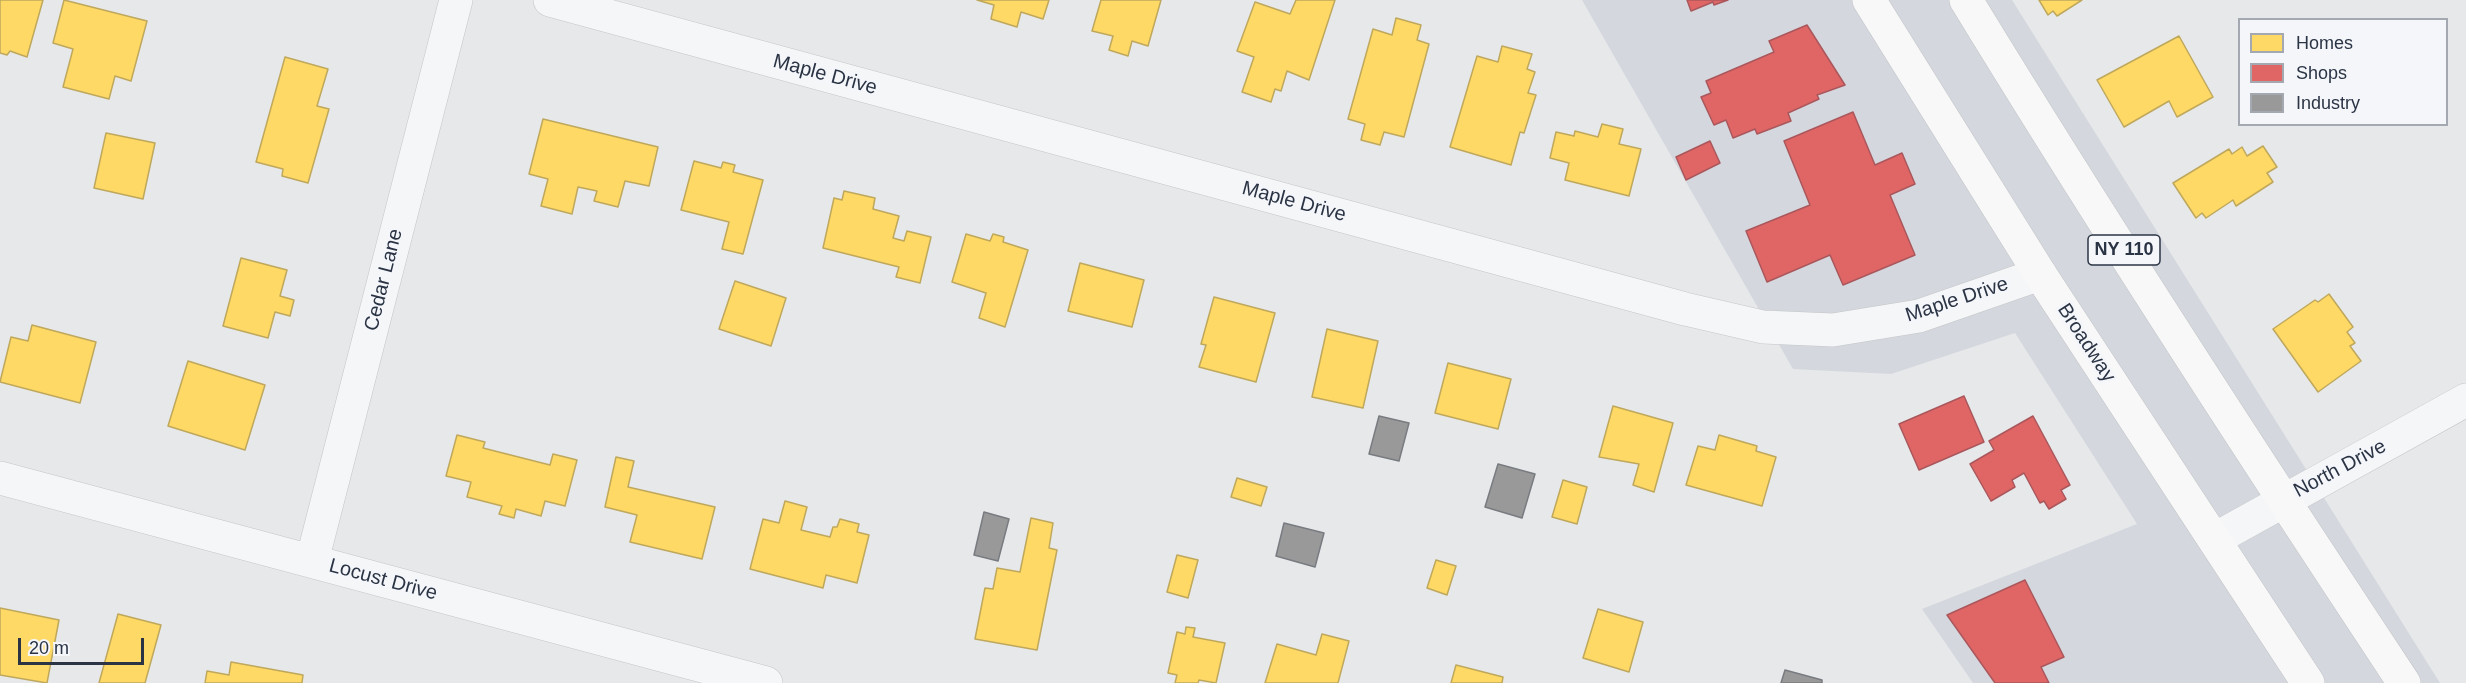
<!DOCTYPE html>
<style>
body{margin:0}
#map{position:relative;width:2466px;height:683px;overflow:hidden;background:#e6e8ea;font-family:Arial,sans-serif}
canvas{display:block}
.legend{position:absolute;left:2238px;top:18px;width:210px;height:108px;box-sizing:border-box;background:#f4f6f9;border:2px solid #a4a8b1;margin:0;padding:8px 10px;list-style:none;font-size:18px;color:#2b3445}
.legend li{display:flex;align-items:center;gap:12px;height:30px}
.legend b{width:30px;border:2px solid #a4a8b1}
.scale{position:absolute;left:18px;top:638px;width:126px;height:27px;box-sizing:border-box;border:3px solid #2b3445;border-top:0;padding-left:8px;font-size:18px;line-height:21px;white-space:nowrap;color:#2b3445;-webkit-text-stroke:4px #f4f6f9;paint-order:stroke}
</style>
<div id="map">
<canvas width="2466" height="683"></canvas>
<ul class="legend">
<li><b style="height:16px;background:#ffd966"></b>Homes</li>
<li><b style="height:16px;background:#e06666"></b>Shops</li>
<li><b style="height:16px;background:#999"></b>Industry</li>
</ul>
<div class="scale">20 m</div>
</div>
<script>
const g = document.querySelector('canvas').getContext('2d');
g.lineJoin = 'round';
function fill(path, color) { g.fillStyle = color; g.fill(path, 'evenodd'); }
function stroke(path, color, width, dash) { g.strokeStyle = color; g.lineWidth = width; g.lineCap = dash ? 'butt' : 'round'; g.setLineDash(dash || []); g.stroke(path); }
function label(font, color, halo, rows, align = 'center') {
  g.font = font + ' Arial,sans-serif'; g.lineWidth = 6; g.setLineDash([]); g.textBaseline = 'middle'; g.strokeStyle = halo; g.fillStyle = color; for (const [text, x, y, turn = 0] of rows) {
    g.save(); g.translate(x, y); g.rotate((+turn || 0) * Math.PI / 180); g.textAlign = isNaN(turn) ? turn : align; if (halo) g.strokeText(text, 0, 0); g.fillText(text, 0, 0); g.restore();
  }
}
const built = new Path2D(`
 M 1582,0 L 2012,0 L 2440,683 L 1973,683 L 1922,609 L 2137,524 L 2015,333 L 1891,374 L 1793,369 Z`);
const homes = new Path2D(`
 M 0,0 L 43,0 L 27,57 L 10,51 L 7,55 L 0,53 Z
 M 64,0 L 147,21 L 131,81 L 115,76 L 109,99 L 63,87 L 73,49 L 53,43 Z
 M 977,0 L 1049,0 L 1043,19 L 1021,12 L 1017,27 L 991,19 L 994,5 Z
 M 1101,0 L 1161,0 L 1148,46 L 1132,41 L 1128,56 L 1109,50 L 1113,36 L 1092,31 Z
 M 1296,0 L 1335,0 L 1309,80 L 1287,71 L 1281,91 L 1275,89 L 1271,102 L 1242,92 L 1254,57 L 1237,51 L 1255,2 L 1290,14 Z
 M 2039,0 L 2082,0 L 2057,16 L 2053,11 L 2048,15 Z
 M 1396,18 L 1421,25 L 1417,40 L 1429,44 L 1404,137 L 1384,132 L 1380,145 L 1361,140 L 1365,124 L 1348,119 L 1373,29 L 1392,35 Z
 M 2179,36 L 2213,97 L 2177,117 L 2169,101 L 2124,127 L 2097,80 Z
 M 1502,46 L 1532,54 L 1527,69 L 1535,72 L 1528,93 L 1536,95 L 1524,133 L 1520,132 L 1511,165 L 1450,147 L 1477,56 L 1498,62 Z
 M 285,57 L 328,69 L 317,106 L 329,109 L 308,183 L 282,176 L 283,169 L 256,162 Z
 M 543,119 L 658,147 L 649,186 L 625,181 L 618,207 L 594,201 L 597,191 L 578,187 L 572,214 L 541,206 L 548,179 L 529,174 Z
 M 1602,124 L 1623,129 L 1619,144 L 1641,149 L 1629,196 L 1565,180 L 1569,163 L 1550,158 L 1556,132 L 1574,136 L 1575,131 L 1598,137 Z
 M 106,133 L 155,143 L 143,199 L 94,188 Z
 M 2263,146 L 2277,167 L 2267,173 L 2273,182 L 2236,206 L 2233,200 L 2206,218 L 2202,213 L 2196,218 L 2173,183 L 2229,149 L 2232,154 L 2242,147 L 2247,156 Z
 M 694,161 L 721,168 L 723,162 L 735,165 L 733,172 L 763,180 L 743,254 L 722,249 L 729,222 L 681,210 Z
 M 844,191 L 875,198 L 873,209 L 899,216 L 893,238 L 904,241 L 907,231 L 931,237 L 920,283 L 896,277 L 899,267 L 823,248 L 834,198 L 842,200 Z
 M 966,234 L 990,241 L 993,234 L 1004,237 L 1003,242 L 1028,250 L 1005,327 L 979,318 L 986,293 L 952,282 Z
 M 241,258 L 287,270 L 280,296 L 294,300 L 290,316 L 275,312 L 268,338 L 223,326 Z
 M 1080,263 L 1144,280 L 1132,327 L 1068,311 Z
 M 735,281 L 786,298 L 771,346 L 719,329 Z
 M 2329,294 L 2353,327 L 2347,332 L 2355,343 L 2350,346 L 2361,361 L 2318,392 L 2273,329 L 2315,300 L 2318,302 Z
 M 1214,297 L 1275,313 L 1256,382 L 1199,367 L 1206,345 L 1201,344 Z
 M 32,325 L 96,342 L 80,403 L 0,382 L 11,337 L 28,341 Z
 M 1327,329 L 1378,341 L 1363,408 L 1312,397 Z
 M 188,361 L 265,385 L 245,450 L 168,426 Z
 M 1448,363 L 1511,379 L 1498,429 L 1435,413 Z
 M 1613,406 L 1673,423 L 1654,492 L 1633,485 L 1639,464 L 1599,457 Z
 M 457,435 L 485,442 L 483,448 L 550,465 L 553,454 L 577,460 L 565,506 L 545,501 L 541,516 L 516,509 L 514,518 L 499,514 L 502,506 L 467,497 L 471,482 L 446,476 Z
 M 1719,435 L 1757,446 L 1756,451 L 1776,457 L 1762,506 L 1686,485 L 1698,446 L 1715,450 Z
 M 616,457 L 634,461 L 628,487 L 715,507 L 702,559 L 630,542 L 637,515 L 605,507 Z
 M 1237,478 L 1267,487 L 1261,506 L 1231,497 Z
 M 1563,480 L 1587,487 L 1577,524 L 1552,517 Z
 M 785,501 L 807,507 L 801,530 L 830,537 L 833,527 L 837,527 L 840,519 L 859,524 L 857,532 L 869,535 L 857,583 L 826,575 L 823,588 L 750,569 L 763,519 L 779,523 Z
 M 1031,518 L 1053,523 L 1049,548 L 1057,550 L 1037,650 L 975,639 L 985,588 L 993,589 L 997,568 L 1020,572 Z
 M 1177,555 L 1198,560 L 1188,598 L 1167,592 Z
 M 1436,560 L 1456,566 L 1447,595 L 1427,588 Z
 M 0,608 L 59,620 L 47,683 L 0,675 Z
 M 1598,609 L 1643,622 L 1629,672 L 1583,658 Z
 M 118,614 L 161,625 L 145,683 L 99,683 Z
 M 1186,627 L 1195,628 L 1193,637 L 1225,643 L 1216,683 L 1199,680 L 1198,683 L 1175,683 L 1177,675 L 1168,673 L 1177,632 L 1185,634 Z
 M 1322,634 L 1349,641 L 1338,683 L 1265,683 L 1277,644 L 1316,655 Z
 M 231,662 L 303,675 L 302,683 L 205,683 L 207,671 L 229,675 Z
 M 1456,665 L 1503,677 L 1502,683 L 1451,683 Z`);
const shops = new Path2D(`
 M 1687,0 L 1728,0 L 1714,5 L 1713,2 L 1691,11 Z
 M 1807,25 L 1845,85 L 1817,95 L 1819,99 L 1788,113 L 1791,121 L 1757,134 L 1755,129 L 1733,138 L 1726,120 L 1714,125 L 1701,97 L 1711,93 L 1706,81 L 1774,52 L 1769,41 Z
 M 1853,112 L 1875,165 L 1902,153 L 1915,184 L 1890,195 L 1915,255 L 1843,285 L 1830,255 L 1767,282 L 1746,231 L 1810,205 L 1784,141 Z
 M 1710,141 L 1720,163 L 1686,180 L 1676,157 Z
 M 1964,396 L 1984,442 L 1919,470 L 1899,424 Z
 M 2033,416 L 2070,485 L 2061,490 L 2066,499 L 2049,509 L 2044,501 L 2040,503 L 2024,473 L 2012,480 L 2015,487 L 1991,501 L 1970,464 L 1994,450 L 1989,441 Z
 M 2025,580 L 2064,657 L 2041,667 L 2049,683 L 1995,683 L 1947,615 Z`);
const industry = new Path2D(`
 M 1379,416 L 1409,423 L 1399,461 L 1369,454 Z
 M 1498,464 L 1535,474 L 1522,518 L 1485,507 Z
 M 984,512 L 1009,519 L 998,561 L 974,555 Z
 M 1284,523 L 1324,533 L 1315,567 L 1276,556 Z
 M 1785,670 L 1822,680 L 1822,683 L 1781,683 Z`);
const street = new Path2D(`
 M 550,0 L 1685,309 L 1763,327 L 1833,330 L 1919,316 L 2040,274
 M 0,478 L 766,683
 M 2215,539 L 2466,400
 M 312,561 L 456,0`);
const primary = new Path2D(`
 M 1869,0 L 2040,274 L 2308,683
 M 1966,0 C 2107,231 2255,458 2404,683`);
const shields = [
 [2124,250,72]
];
const shieldNames = [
 ["NY 110",2124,250]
];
const streetNames = [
 ["Maple Drive",825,75,15],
 ["Maple Drive",1294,202,15],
 ["Cedar Lane",384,280,-76],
 ["Maple Drive",1957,300,-18],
 ["Broadway",2086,343,57],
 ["North Drive",2340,469,-28],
 ["Locust Drive",383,580,15]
];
fill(built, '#d4d7dd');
fill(homes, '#ffd966');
stroke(homes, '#bfa85c', 1.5);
fill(shops, '#e06666');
stroke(shops, '#aa575c', 1.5);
fill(industry, '#999');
stroke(industry, '#787b80', 1.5);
stroke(street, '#c4c6c8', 34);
stroke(primary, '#c2c5c8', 34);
stroke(street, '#f5f6f7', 33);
stroke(primary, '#f8f8f8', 33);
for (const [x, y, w] of shields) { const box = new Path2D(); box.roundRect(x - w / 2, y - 15, w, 30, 4.5); g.fillStyle = '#f4f6f9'; g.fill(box); stroke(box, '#2b3445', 1.5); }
label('bold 18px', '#2b3445', null, shieldNames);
label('20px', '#2b3445', '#f4f6f9', streetNames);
</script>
